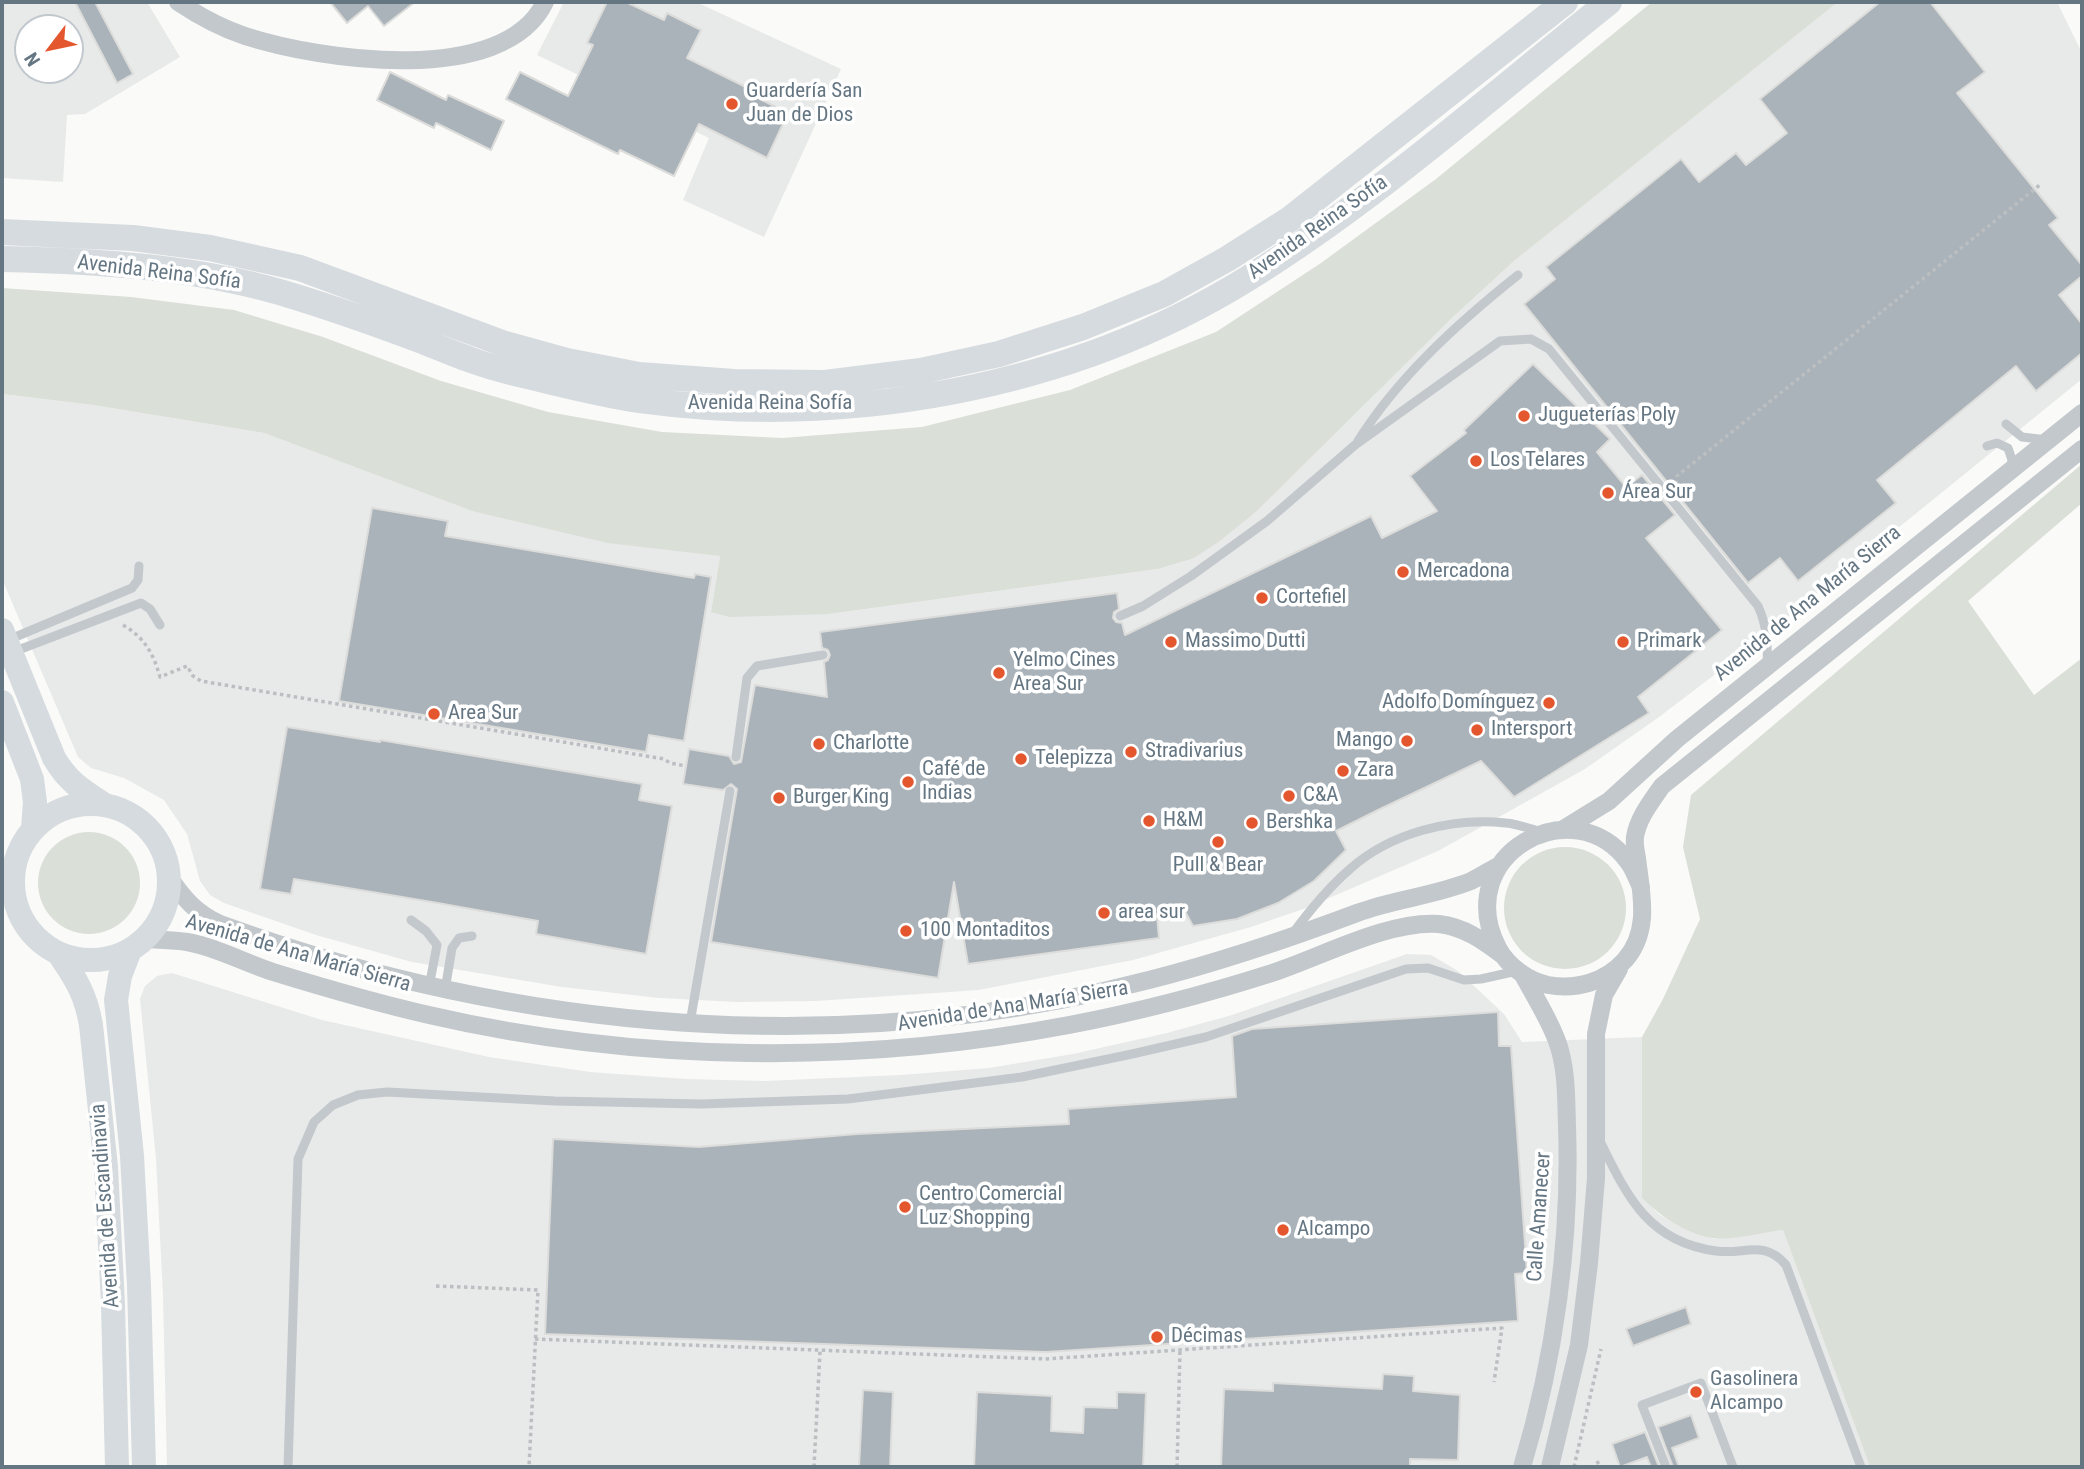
<!DOCTYPE html>
<meta charset="utf-8">
<style>
body{margin:0}
#map{position:relative;width:2084px;height:1469px;overflow:hidden;background:#fafaf8;font-family:"Roboto Condensed",sans-serif}
canvas{display:block}
.frame{position:absolute;inset:0;border:4px solid #657683;pointer-events:none}
.north{position:absolute;left:14px;top:14px;width:70px;height:70px;box-sizing:border-box;background:#fff;border:2px solid #c1c8cd;border-radius:50%;rotate:238deg;font-size:19px;font-weight:700;line-height:28px;text-align:center;color:#657683}
.north::after{content:'';display:block;margin:auto;width:24px;height:32px;background:#e4572e;clip-path:polygon(50% 0,100% 100%,50% 72%,0 100%)}
</style>
<div id="map">
<canvas width="2084" height="1469"></canvas>
<div class="frame"></div>
<div class="north">N</div>
</div>
<script>
const g = document.querySelector('canvas').getContext('2d');
g.lineJoin = 'round';
function fill(path, color) { g.fillStyle = color; g.fill(path, 'evenodd'); }
function stroke(path, color, width, dash) { g.strokeStyle = color; g.lineWidth = width; g.lineCap = dash ? 'butt' : 'round'; g.setLineDash(dash || []); g.stroke(path); }
function label(font, color, halo, rows, align = 'center') {
  g.font = font + ' "Roboto Condensed",sans-serif'; g.lineWidth = 7; g.setLineDash([]); g.textBaseline = 'middle'; g.strokeStyle = halo; g.fillStyle = color; for (const [text, x, y, turn = 0] of rows) {
    g.save(); g.translate(x, y); g.rotate((+turn || 0) * Math.PI / 180); g.textAlign = isNaN(turn) ? turn : align; if (halo) g.strokeText(text, 0, 0); g.fillText(text, 0, 0); g.restore();
  }
}
const built = new Path2D(`
 M 2,2 L 147,2 L 180,57 L 85,114 L 67,115 L 63,182 L 2,178 ZM 28,28 L 70,28 L 70,70 L 28,70 Z
 M 564,2 L 696,2 L 841,69 L 764,237 L 683,200 L 709,138 L 537,55 Z
 M 1838,2 L 2057,2 L 2082,53 L 2082,379 L 1751,647 L 1659,717 L 1585,769 L 1438,851 L 1306,908 L 1251,927 L 1133,960 L 979,990 L 816,1001 L 737,1002 L 659,998 L 562,987 L 412,962 L 316,935 L 224,903 L 210,895 L 200,881 L 187,834 L 164,800 L 124,778 L 91,768 L 78,757 L 2,579 L 2,394 L 93,405 L 264,433 L 472,511 L 720,556 L 711,612 L 829,614 L 1158,569 L 1192,559 L 1257,511 L 1453,317 L 1514,261 Z
 M 1407,954 L 1431,955 L 1458,971 L 1504,1014 L 1522,1042 L 1642,1037 L 1642,1198 L 1660,1215 L 1679,1226 L 1714,1239 L 1783,1230 L 1870,1467 L 167,1467 L 163,1296 L 156,1159 L 140,999 L 145,986 L 157,976 L 172,973 L 322,1020 L 489,1057 L 590,1072 L 686,1079 L 765,1081 L 901,1075 L 989,1068 L 1073,1054 L 1167,1033 L 1232,1015 Z`);
const green = new Path2D(`
 M 1652,2 L 1838,2 L 1514,261 L 1453,317 L 1257,511 L 1217,543 L 1192,559 L 1158,569 L 829,614 L 730,617 L 711,612 L 720,556 L 608,543 L 472,511 L 264,433 L 93,405 L 2,394 L 2,288 L 131,297 L 234,310 L 323,337 L 441,381 L 548,412 L 662,432 L 782,438 L 922,427 L 1070,390 L 1216,332 L 1321,263 L 1436,179 Z
 M 2082,464 L 2082,503 L 1968,601 L 2034,695 L 2082,658 L 2082,1467 L 1870,1467 L 1783,1230 C 1765,1232 1729,1241 1712,1238 C 1685,1233 1661,1217 1642,1198 L 1642,1037 L 1663,999 L 1700,919 L 1683,847 L 1691,795 Z
 M38 883a51 51 0 1 1 102 0a51 51 0 1 1-102 0Z
 M1504 908a61 61 0 1 1 122 0a61 61 0 1 1-122 0Z`);
const building = new Path2D(`
 M 75,2 L 95,2 L 133,74 L 117,83 Z
 M 330,2 L 415,2 L 384,26 L 368,6 L 347,23 Z
 M 607,2 L 626,2 L 664,20 L 667,13 L 701,30 L 687,58 L 762,95 L 760,99 L 788,113 L 767,158 L 699,124 L 674,176 L 620,150 L 618,154 L 506,99 L 520,72 L 568,96 L 593,45 L 587,43 Z
 M 1880,2 L 1930,2 L 1985,72 L 1957,93 L 2058,218 L 2049,225 L 2082,265 L 2082,276 L 2059,295 L 2082,324 L 2082,353 L 2036,391 L 2016,366 L 1877,480 L 1896,503 L 1798,581 L 1780,558 L 1748,583 L 1524,304 L 1555,279 L 1546,267 L 1681,159 L 1699,182 L 1736,153 L 1746,165 L 1787,133 L 1760,99 Z
 M 390,72 L 446,100 L 448,95 L 504,121 L 491,150 L 436,123 L 434,128 L 377,100 Z
 M 1533,364 L 1610,439 L 1597,452 L 1626,487 L 1642,475 L 1675,515 L 1646,538 L 1722,630 L 1638,697 L 1649,713 L 1514,797 L 1481,761 L 1378,810 L 1336,831 L 1346,850 L 1314,881 L 1278,903 L 1237,919 L 1193,926 L 1181,904 L 1157,916 L 1159,938 L 968,964 L 954,882 L 938,978 L 711,942 L 737,789 L 731,784 L 723,790 L 683,784 L 689,749 L 729,756 L 734,764 L 741,762 L 755,685 L 827,697 L 824,662 L 828,660 L 830,655 L 828,650 L 822,648 L 820,632 L 1117,593 L 1119,609 L 1114,612 L 1113,618 L 1116,622 L 1122,623 L 1125,635 L 1371,516 L 1382,538 L 1437,511 L 1410,476 L 1466,433 L 1464,430 Z
 M 372,508 L 448,521 L 445,536 L 694,578 L 695,574 L 711,577 L 684,741 L 649,735 L 646,752 L 339,701 Z
 M 287,727 L 380,742 L 380,740 L 642,784 L 639,800 L 672,806 L 646,954 L 536,934 L 538,921 L 432,902 L 294,879 L 291,894 L 260,889 Z
 M 1498,1012 L 1499,1046 L 1511,1046 L 1527,1273 L 1515,1274 L 1518,1321 L 1046,1352 L 545,1334 L 553,1139 L 699,1147 L 857,1134 L 1069,1124 L 1068,1109 L 1236,1097 L 1232,1036 L 1252,1029 Z
 M 1686,1307 L 1691,1324 L 1633,1346 L 1626,1329 Z
 M 1383,1374 L 1414,1376 L 1413,1391 L 1460,1395 L 1458,1460 L 1410,1459 L 1410,1467 L 1221,1467 L 1224,1389 L 1273,1391 L 1273,1383 L 1382,1389 Z
 M 863,1390 L 893,1392 L 890,1467 L 859,1467 Z
 M 977,1392 L 1052,1396 L 1051,1431 L 1083,1433 L 1084,1407 L 1117,1408 L 1117,1392 L 1146,1393 L 1143,1467 L 974,1467 Z
 M 1691,1415 L 1699,1438 L 1672,1448 L 1679,1467 L 1673,1467 L 1658,1427 Z
 M 1645,1432 L 1659,1467 L 1651,1467 L 1647,1457 L 1620,1467 L 1612,1444 Z`);
const path = new Path2D(`
 M 1676,484 L 1677,476 L 2041,184
 M 123,625 C 145,638 153,653 160,677 L 187,666 L 193,676 L 201,681 L 664,759 L 670,763 L 686,766
 M 436,1286 L 538,1290 L 529,1467
 M 535,1339 L 1046,1359 L 1502,1328 L 1494,1382
 M 1597,1461 L 1600,1467
 M 814,1467 L 820,1351
 M 1177,1467 L 1180,1350
 M 1574,1467 L 1601,1349`);
const lane = new Path2D(`
 M 2006,424 L 2022,437 L 2047,440
 M 1358,441 C 1398,377 1459,322 1518,275
 M 1987,446 L 1997,443 L 2008,448 L 2012,460 L 2011,467
 M 1120,616 L 1143,606 L 1191,576 L 1267,521 L 1355,445 L 1500,341 L 1531,339 L 1549,349 L 1758,606 C 1767,626 1768,643 1767,665
 M 8,640 L 132,588 L 138,580 L 139,566
 M 13,652 L 141,603 L 150,609 L 160,625
 M 736,757 L 747,678 L 757,666 L 823,655
 M 411,920 L 426,931 L 437,945 L 429,987
 M 1293,933 C 1310,910 1328,888 1350,869 C 1390,833 1452,817 1506,823 C 1518,824 1530,829 1542,832
 M 445,990 L 452,948 L 459,938 L 472,936
 M 690,1023 L 730,791
 M 1600,1141 C 1627,1196 1648,1242 1716,1251 C 1744,1255 1764,1239 1786,1265 L 1861,1467
 M 288,1467 L 298,1159 L 314,1122 L 333,1105 L 358,1095 L 387,1092 L 555,1101 L 702,1104 L 848,1099 L 1022,1077 L 1132,1054 L 1206,1037 L 1406,969 L 1428,968 L 1464,980 L 1481,979 L 1517,971
 M 1666,1467 L 1642,1405 L 1701,1383 L 1733,1467`);
const street = new Path2D(`
 M 178,2 C 199,16 221,28 245,36 C 319,60 504,88 545,2
 M 1562,830 L 1609,801 L 1677,739 L 2082,413
 M 169,877 C 184,899 196,913 220,924 C 517,1032 842,1060 1149,980 C 1220,962 1288,939 1357,913 C 1394,899 1434,896 1471,881 C 1481,876 1490,870 1500,865
 M 1641,887 C 1637,879 1634,870 1629,863 C 1574,786 1450,855 1498,948 C 1508,966 1528,981 1548,985 C 1577,990 1605,982 1625,960 C 1651,930 1641,893 1637,858 C 1636,852 1634,844 1635,837 C 1638,818 1651,802 1662,786 L 2082,449
 M 145,939 C 159,940 174,940 187,942 C 216,947 245,963 273,972 C 325,988 376,1003 429,1015 C 637,1063 859,1065 1069,1025 C 1138,1012 1206,994 1272,973 C 1321,957 1389,920 1439,924 C 1464,927 1482,940 1501,954
 M 1522,1467 C 1555,1358 1571,1240 1567,1126 C 1566,1098 1567,1068 1557,1041 C 1549,1019 1535,997 1523,975
 M 1550,1467 L 1579,1345 L 1589,1263 L 1596,1178 L 1596,1034 L 1604,995 L 1619,969`);
const secondary = new Path2D(`
 M 2,630 L 54,758 C 68,782 82,790 105,805
 M 2,702 L 32,779 L 35,802 L 33,829
 M13 882a78 78 0 1 1 156 0a78 78 0 1 1-156 0Z
 M 130,950 L 120,976 L 116,1000 L 132,1156 L 139,1285 L 144,1467
 M 59,954 C 76,979 86,995 91,1025 L 106,1167 L 113,1304 L 117,1467`);
const primary = new Path2D(`
 M 2,232 L 133,238 L 210,248 L 300,268 L 502,343 L 567,361 L 639,375 L 734,382 L 825,383 L 921,371 L 999,354 L 1083,327 L 1164,294 L 1227,259 L 1290,219 L 1565,2
 M 2,259 C 100,261 202,267 296,297 C 338,310 380,325 420,340 C 450,352 480,365 511,372 C 554,382 597,394 640,400 C 846,428 1069,389 1247,279 C 1376,199 1491,96 1609,2`);
const markers = [
 [732,104,7,"#e4572e"],
 [1524,416,7,"#e4572e"],
 [1476,461,7,"#e4572e"],
 [1608,493,7,"#e4572e"],
 [1403,572,7,"#e4572e"],
 [1262,598,7,"#e4572e"],
 [1171,642,7,"#e4572e"],
 [1623,642,7,"#e4572e"],
 [999,673,7,"#e4572e"],
 [1549,703,7,"#e4572e"],
 [434,714,7,"#e4572e"],
 [1477,730,7,"#e4572e"],
 [1407,741,7,"#e4572e"],
 [819,744,7,"#e4572e"],
 [1131,752,7,"#e4572e"],
 [1021,759,7,"#e4572e"],
 [1343,771,7,"#e4572e"],
 [908,782,7,"#e4572e"],
 [1289,796,7,"#e4572e"],
 [779,798,7,"#e4572e"],
 [1149,821,7,"#e4572e"],
 [1252,823,7,"#e4572e"],
 [1218,842,7,"#e4572e"],
 [1104,913,7,"#e4572e"],
 [906,931,7,"#e4572e"],
 [905,1207,7,"#e4572e"],
 [1283,1230,7,"#e4572e"],
 [1157,1337,7,"#e4572e"],
 [1696,1392,7,"#e4572e"]
];
const poiNames = [
 ["Guardería San",746,92],
 ["Juan de Dios",746,116],
 ["Jugueterías Poly",1538,416],
 ["Los Telares",1490,461],
 ["Área Sur",1622,493],
 ["Mercadona",1417,572],
 ["Cortefiel",1276,598],
 ["Massimo Dutti",1185,642],
 ["Primark",1637,642],
 ["Yelmo Cines",1013,661],
 ["Area Sur",1013,685],
 ["Adolfo Domínguez",1535,703,"right"],
 ["Area Sur",448,714],
 ["Intersport",1491,730],
 ["Mango",1393,741,"right"],
 ["Charlotte",833,744],
 ["Stradivarius",1145,752],
 ["Telepizza",1035,759],
 ["Café de",922,770],
 ["Indias",922,794],
 ["Zara",1357,771],
 ["C&A",1303,796],
 ["Burger King",793,798],
 ["H&M",1163,821],
 ["Bershka",1266,823],
 ["Pull & Bear",1218,866,"center"],
 ["area sur",1118,913],
 ["100 Montaditos",920,931],
 ["Centro Comercial",919,1195],
 ["Luz Shopping",919,1219],
 ["Alcampo",1297,1230],
 ["Décimas",1171,1337],
 ["Gasolinera",1710,1380],
 ["Alcampo",1710,1404]
];
const streetNames = [
 ["Avenida Reina Sofía",1318,228,-35],
 ["Avenida Reina Sofía",159,273,7],
 ["Avenida Reina Sofía",770,404],
 ["Avenida de Ana María Sierra",1808,604,-39],
 ["Avenida de Ana María Sierra",298,954,16],
 ["Avenida de Ana María Sierra",1013,1007,-9],
 ["Avenida de Escandinavia",106,1206,-94],
 ["Calle Amanecer",1540,1217,-86]
];
fill(built, '#e8e9e9');
fill(green, '#dadfd7');
fill(building, '#aab3b9');
stroke(building, '#dcdcda', 2);
stroke(path, '#bbbfc2', 3.5, [3.5, 3.5]);
stroke(lane, '#c3c8cc', 9);
stroke(street, '#c3c8cc', 18);
stroke(secondary, '#d6dbdf', 24);
stroke(primary, '#d6dbdf', 26);
for (const [x, y, r, color] of markers) { const dot = new Path2D(); dot.arc(x, y, r, 0, 2 * Math.PI); g.fillStyle = color; g.fill(dot); stroke(dot, '#fff', 2.5); }
label('21px', '#657683', '#fff', poiNames, 'left');
label('21px', '#657683', '#fff', streetNames);
</script>
